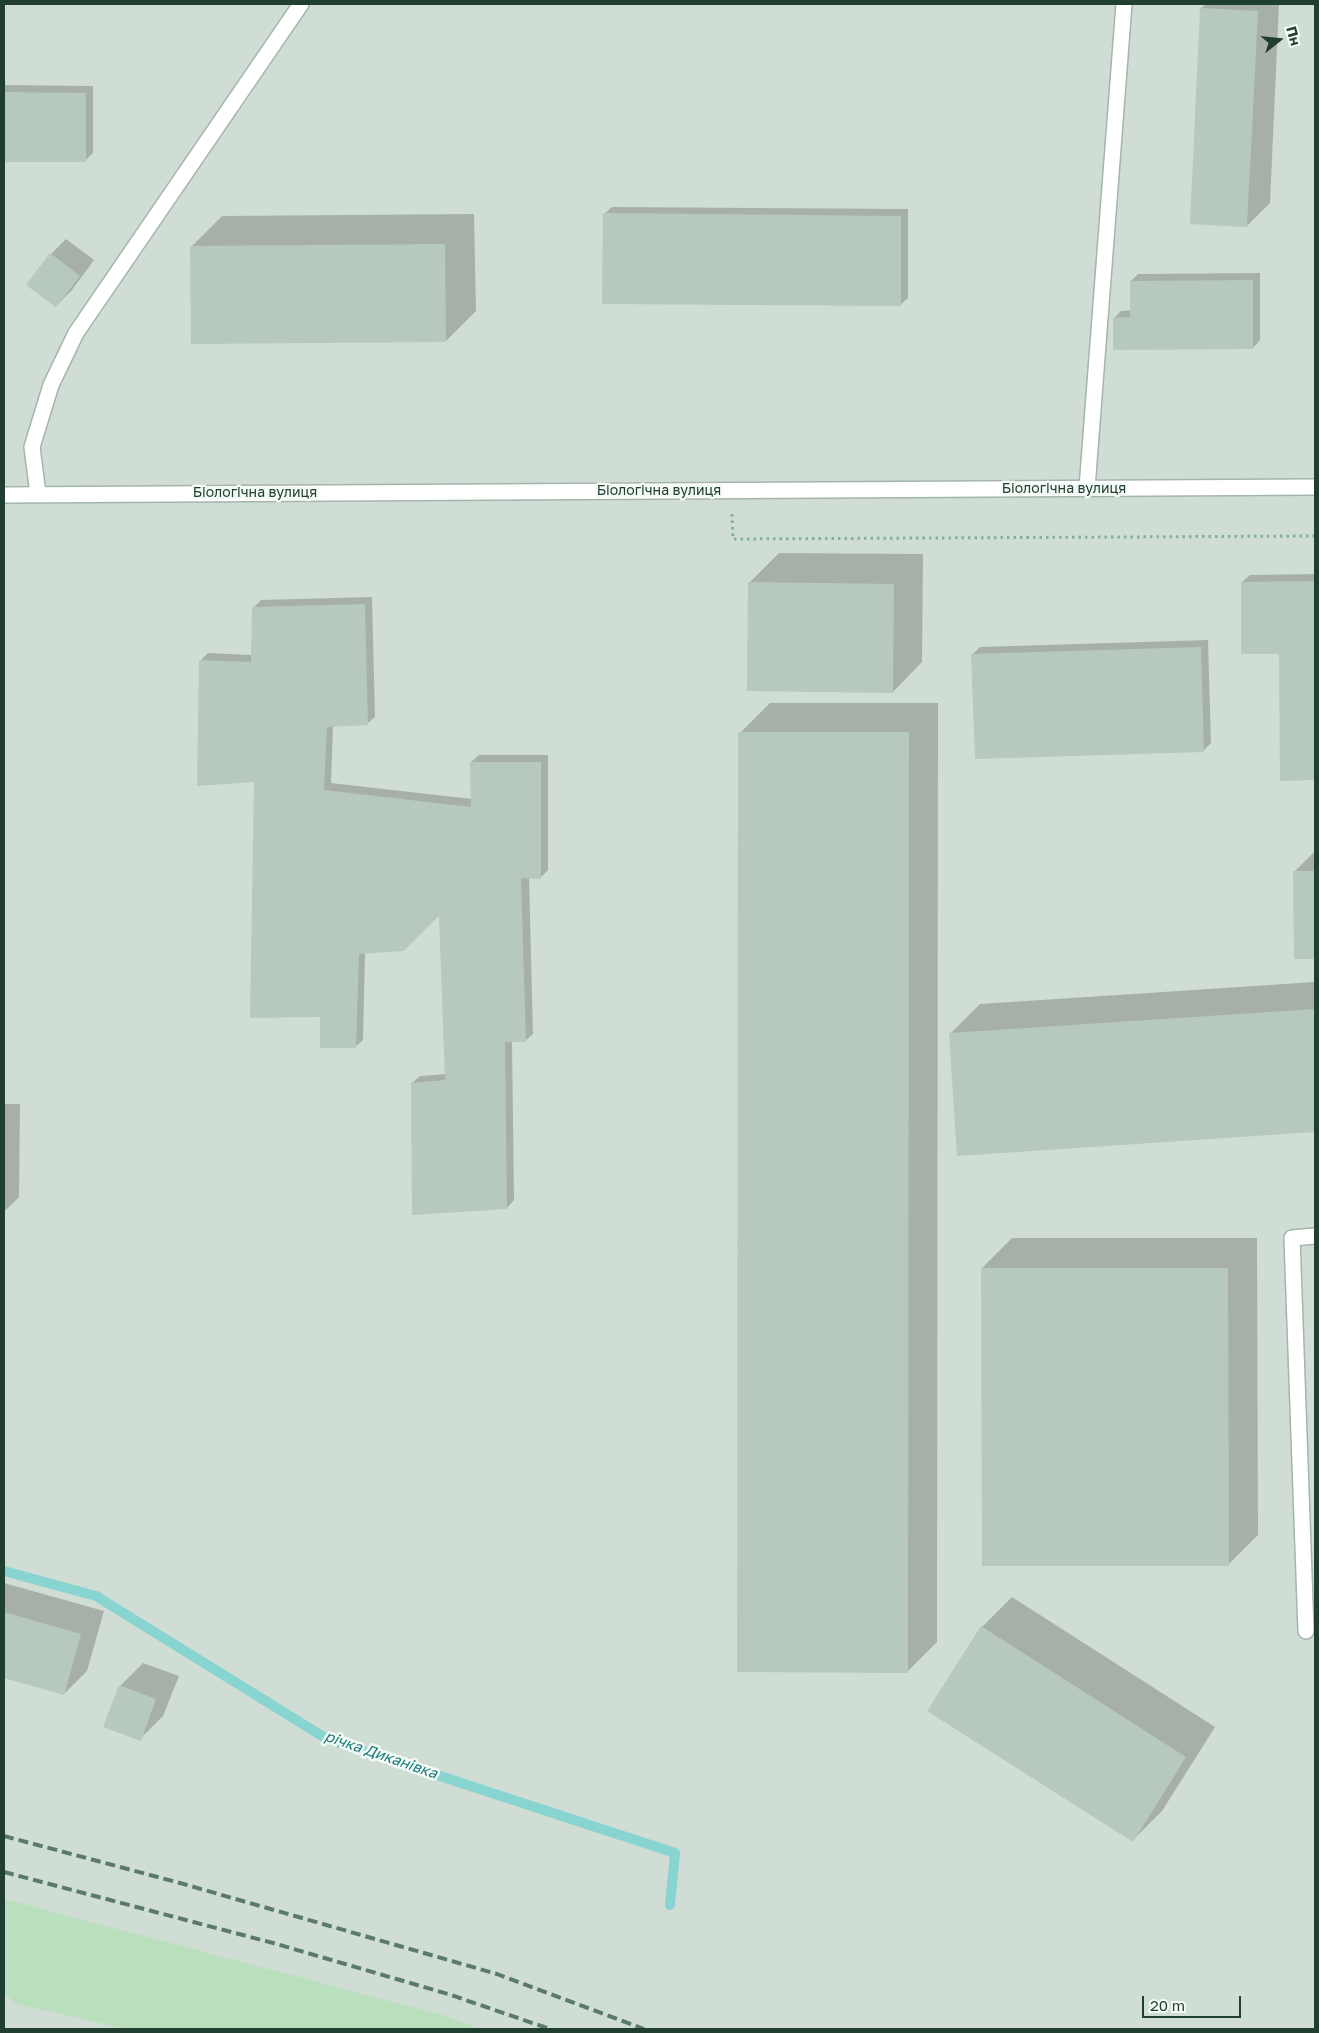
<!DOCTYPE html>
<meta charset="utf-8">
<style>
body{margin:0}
#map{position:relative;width:1319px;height:2033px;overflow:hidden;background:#e2ede6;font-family:"Golos Text",sans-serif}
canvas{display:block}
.frame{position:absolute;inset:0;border:5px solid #213f30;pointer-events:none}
.north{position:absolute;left:1254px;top:15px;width:50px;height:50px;-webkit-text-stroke:4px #f3f9f5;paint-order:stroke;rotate:74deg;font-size:14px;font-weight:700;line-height:20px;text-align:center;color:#213f30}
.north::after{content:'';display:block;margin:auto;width:18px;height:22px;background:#213f30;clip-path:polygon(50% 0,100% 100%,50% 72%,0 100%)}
.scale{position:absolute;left:1142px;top:1996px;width:99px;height:22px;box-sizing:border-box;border:2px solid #213f30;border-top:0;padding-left:6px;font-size:15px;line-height:18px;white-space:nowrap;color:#213f30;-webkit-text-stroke:4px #f3f9f5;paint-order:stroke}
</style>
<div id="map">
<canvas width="1319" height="2033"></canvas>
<div class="frame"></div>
<div class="north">Пн</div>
<div class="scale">20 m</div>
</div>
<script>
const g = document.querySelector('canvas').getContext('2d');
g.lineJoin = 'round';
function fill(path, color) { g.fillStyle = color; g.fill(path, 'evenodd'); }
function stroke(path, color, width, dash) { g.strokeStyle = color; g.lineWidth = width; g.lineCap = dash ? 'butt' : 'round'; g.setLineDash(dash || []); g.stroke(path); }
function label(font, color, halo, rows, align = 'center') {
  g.font = font + ' "Golos Text",sans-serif'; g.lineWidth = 5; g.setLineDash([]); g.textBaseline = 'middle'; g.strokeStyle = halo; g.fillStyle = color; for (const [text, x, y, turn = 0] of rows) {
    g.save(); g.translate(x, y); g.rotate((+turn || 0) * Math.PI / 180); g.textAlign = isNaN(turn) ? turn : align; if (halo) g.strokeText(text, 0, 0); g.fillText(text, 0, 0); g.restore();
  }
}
const built = new Path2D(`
 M 4,4 L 1315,4 L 1315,2029 L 4,2029 Z`);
const green = new Path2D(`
 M 4,1899 L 446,2016 L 480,2029 L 125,2029 L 14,2003 L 4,1992 Z`);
const shadow = new Path2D(`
 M 1206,4 L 1279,4 L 1270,203 L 1247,226 L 1191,223 L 1201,8 Z
 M 4,85 L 93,86 L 93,153 L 85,161 L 4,160 Z
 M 612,207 L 908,209 L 908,298 L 900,305 L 604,214 Z
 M 474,214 L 476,311 L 446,341 L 192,246 L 222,216 Z
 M 66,239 L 94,260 L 72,290 L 56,306 L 51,254 Z
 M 1260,273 L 1260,340 L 1253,348 L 1114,318 L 1121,311 L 1132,310 L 1131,281 L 1138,274 Z
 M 779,553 L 923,554 L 922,662 L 893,692 L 749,583 Z
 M 1315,574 L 1315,779 L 1281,779 L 1280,653 L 1242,582 L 1250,575 Z
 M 372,597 L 375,717 L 367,724 L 333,726 L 331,783 L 472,799 L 471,762 L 479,755 L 548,755 L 548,870 L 541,877 L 529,877 L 533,1034 L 525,1041 L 512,1041 L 514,1200 L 507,1208 L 412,1083 L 420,1076 L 446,1074 L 440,913 L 365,953 L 363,1040 L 355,1047 L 322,1016 L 255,781 L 200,661 L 208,653 L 252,655 L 253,608 L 261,600 Z
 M 1208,640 L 1211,743 L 1204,750 L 972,655 L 980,647 Z
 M 770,703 L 938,703 L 937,1642 L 907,1672 L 740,733 Z
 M 1315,851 L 1315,957 L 1295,957 L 1294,872 Z
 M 1315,982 L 1315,1131 L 958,1155 L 950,1034 L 980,1004 Z
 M 4,1104 L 20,1104 L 19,1197 L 4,1212 Z
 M 1012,1238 L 1257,1238 L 1258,1535 L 1228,1565 L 982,1268 Z
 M 4,1583 L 104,1611 L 87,1671 L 64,1694 L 4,1677 Z
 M 1012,1597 L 1215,1727 L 1162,1811 L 1133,1840 L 982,1627 Z
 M 143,1663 L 179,1676 L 163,1716 L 140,1739 L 120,1686 Z`);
const stream = new Path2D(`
 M 4,1571 L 96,1596 L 327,1739 L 675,1853 L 670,1905`);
const building = new Path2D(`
 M 1200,8 L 1258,11 L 1247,227 L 1190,224 Z
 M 4,92 L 86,93 L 86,162 L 4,162 Z
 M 603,213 L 901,216 L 901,306 L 602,304 Z
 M 445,244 L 446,342 L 191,344 L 190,246 Z
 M 50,253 L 80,276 L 56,307 L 26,285 Z
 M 1253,280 L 1253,349 L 1113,350 L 1113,318 L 1130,317 L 1130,281 Z
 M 1315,581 L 1315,780 L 1280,781 L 1279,654 L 1241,654 L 1241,582 Z
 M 748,582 L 894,584 L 893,693 L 747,691 Z
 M 365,604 L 368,725 L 327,727 L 324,790 L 471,807 L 470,762 L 541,762 L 541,879 L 521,878 L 526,1042 L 505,1042 L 507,1209 L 412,1215 L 411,1083 L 445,1080 L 439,916 L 404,951 L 359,954 L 356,1048 L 320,1048 L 320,1017 L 250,1018 L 254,782 L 197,786 L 199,660 L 251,662 L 252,607 Z
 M 1201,647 L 1204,752 L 975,759 L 971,654 Z
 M 738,732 L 909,732 L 908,1673 L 737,1672 Z
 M 1293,871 L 1315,871 L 1315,959 L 1294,959 Z
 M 1315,1009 L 1315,1132 L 957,1156 L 949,1033 Z
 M 981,1268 L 1228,1268 L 1229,1566 L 982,1566 Z
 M 4,1612 L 81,1634 L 64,1695 L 4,1678 Z
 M 981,1626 L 1186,1757 L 1133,1842 L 927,1711 Z
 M 119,1685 L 156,1699 L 141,1741 L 103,1727 Z`);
const path = new Path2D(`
 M 732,514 L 733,539 L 1315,536`);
const lane = new Path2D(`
 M 1087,488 L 1124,4
 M 1306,1631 L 1292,1238 L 1315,1236`);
const street = new Path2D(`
 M 38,494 L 32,447 L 51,385 L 76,333 L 301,4
 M 4,495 L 1315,487`);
const rail = new Path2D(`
 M 4,1836 L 180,1883 L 497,1974 L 644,2029
 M 4,1872 L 273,1943 L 448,1994 L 550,2029`);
const streetNames = [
 ["Біологічна вулиця",1064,489],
 ["Біологічна вулиця",659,491],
 ["Біологічна вулиця",255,493]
];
const waterNames = [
 ["річка Диканівка",381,1755,19]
];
fill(built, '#d0ddd4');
fill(green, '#badfbc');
fill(shadow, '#0003');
stroke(stream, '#88d4d0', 10);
fill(building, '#b7c8be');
stroke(lane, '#a4b5ac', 18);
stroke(street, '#a4b5ac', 18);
stroke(path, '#81b298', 3, [2.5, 4]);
stroke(lane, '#fff', 15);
stroke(street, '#fff', 15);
stroke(rail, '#5c7a6b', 4, [10, 5]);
label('14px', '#213f30', '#f3f9f5', streetNames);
label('italic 15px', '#187d79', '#f3f9f5', waterNames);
</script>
